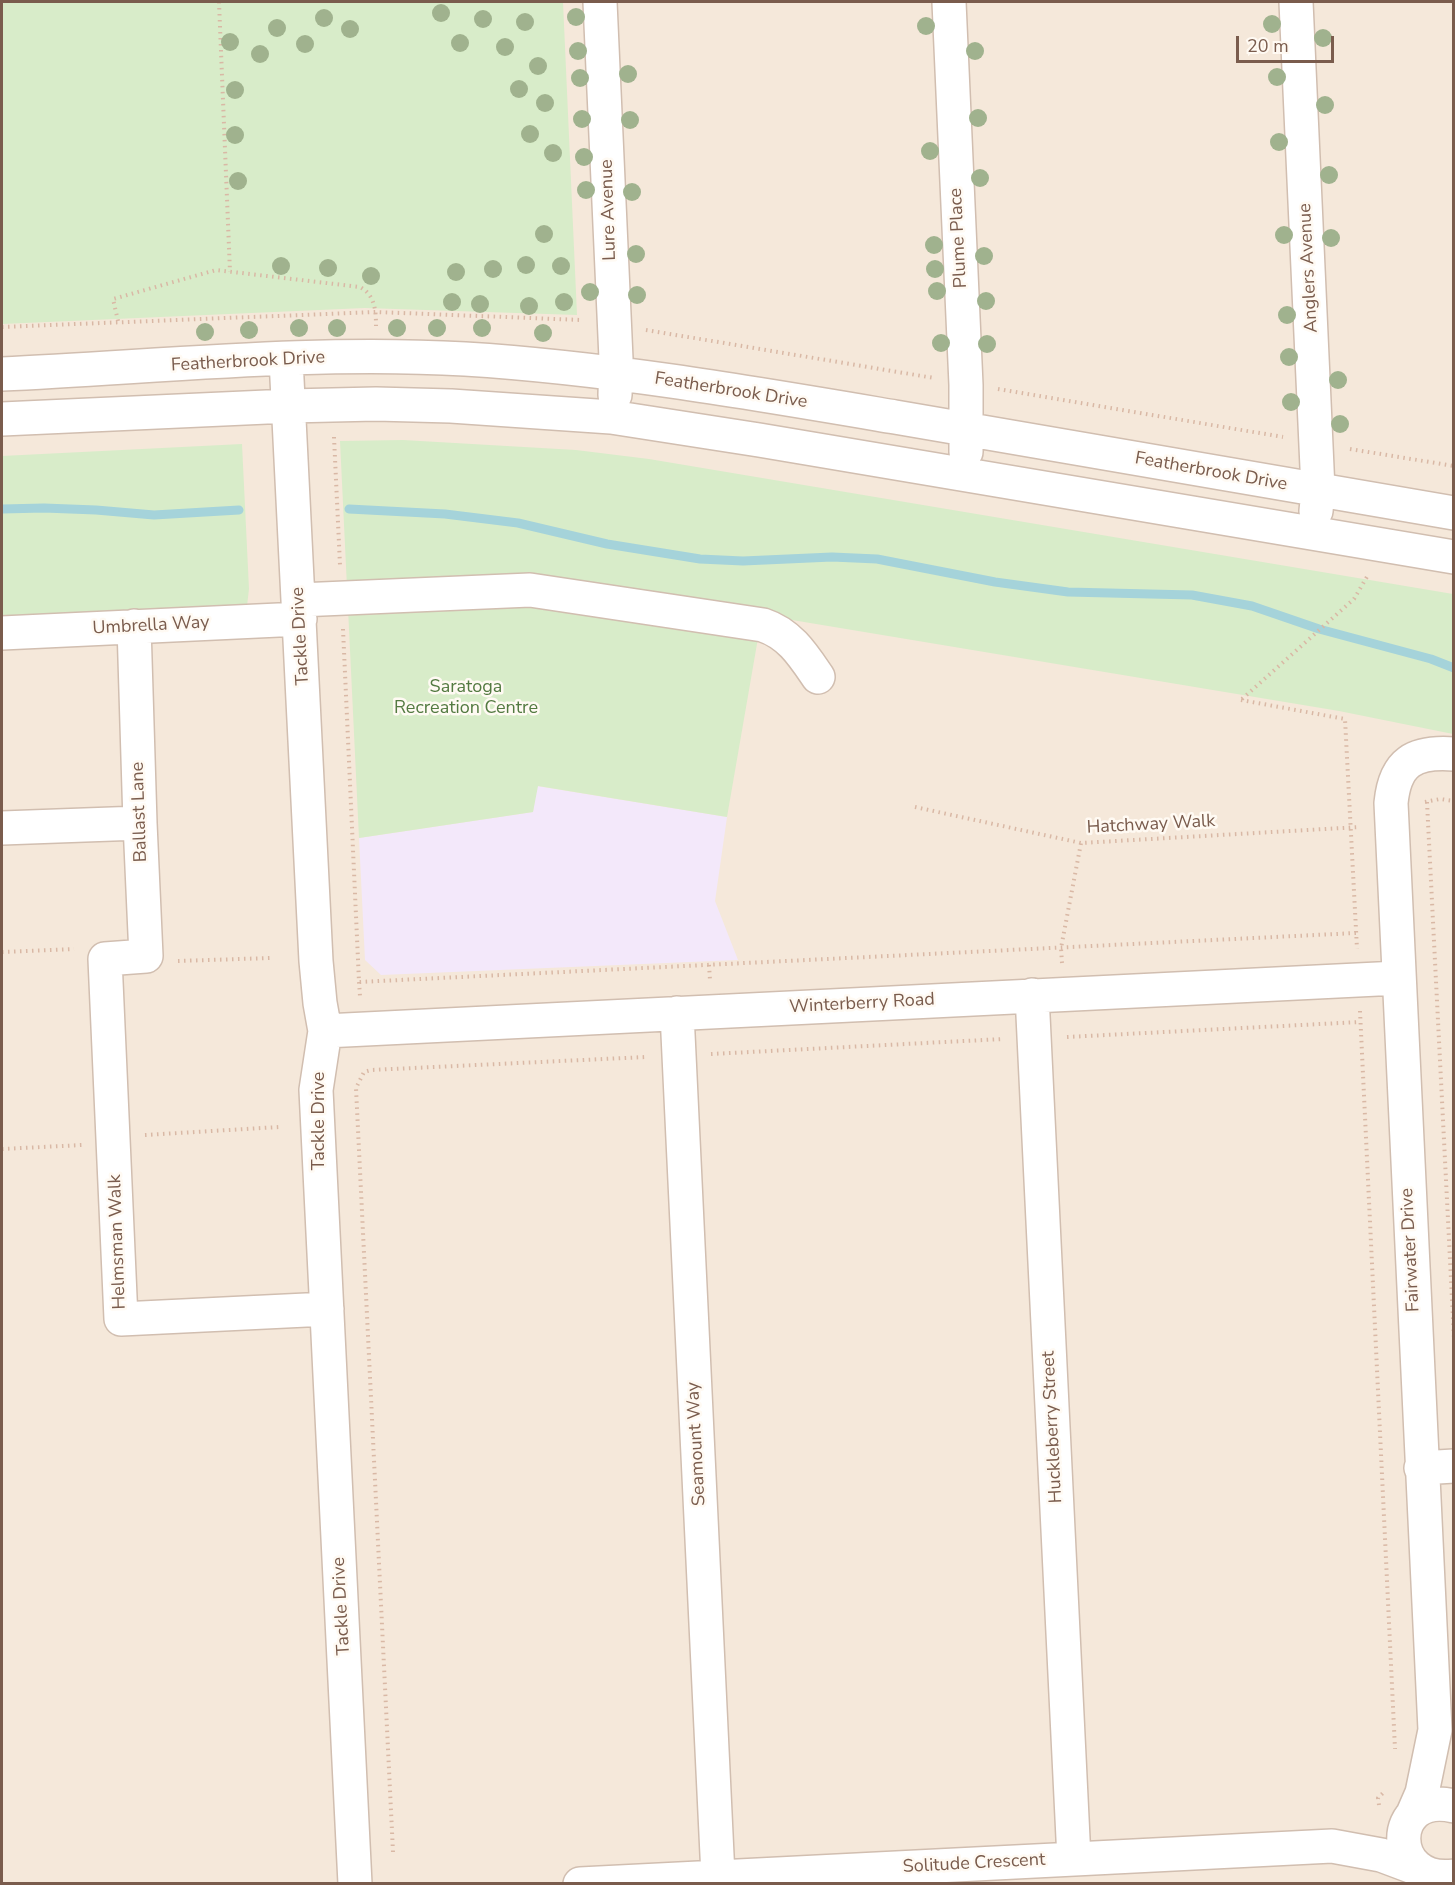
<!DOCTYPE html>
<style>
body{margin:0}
#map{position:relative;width:1455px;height:1885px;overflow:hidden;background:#fdf6ec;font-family:"Nunito Sans",sans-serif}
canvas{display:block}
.frame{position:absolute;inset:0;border:3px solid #7a5c4d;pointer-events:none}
.scale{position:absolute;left:1236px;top:36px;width:98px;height:27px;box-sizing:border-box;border:3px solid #7a5c4d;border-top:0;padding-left:8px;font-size:18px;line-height:21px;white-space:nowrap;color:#7a5c4d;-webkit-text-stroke:4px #fffaf3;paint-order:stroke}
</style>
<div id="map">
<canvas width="1455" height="1885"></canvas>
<div class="frame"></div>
<div class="scale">20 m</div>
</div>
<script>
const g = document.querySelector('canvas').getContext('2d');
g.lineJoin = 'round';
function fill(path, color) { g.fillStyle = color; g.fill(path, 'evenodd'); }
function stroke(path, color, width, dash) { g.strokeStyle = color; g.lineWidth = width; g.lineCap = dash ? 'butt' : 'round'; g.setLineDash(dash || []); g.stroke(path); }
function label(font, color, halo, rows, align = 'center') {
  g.font = font + ' "Nunito Sans",sans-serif'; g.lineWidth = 5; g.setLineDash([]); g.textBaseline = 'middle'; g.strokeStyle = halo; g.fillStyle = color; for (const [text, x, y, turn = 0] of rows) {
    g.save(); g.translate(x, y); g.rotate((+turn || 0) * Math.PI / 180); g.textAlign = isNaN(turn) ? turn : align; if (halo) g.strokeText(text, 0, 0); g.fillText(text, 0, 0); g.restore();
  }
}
const residential = new Path2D(`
 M 2,2 L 1453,2 L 1453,1883 L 2,1884 Z`);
const education = new Path2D(`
 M 537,786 L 727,817 L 715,901 L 738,960 L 381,975 L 365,960 L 359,838 L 533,812 Z`);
const green = new Path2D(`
 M 2,2 L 563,2 L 577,315 L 365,308 L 2,324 Z
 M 403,440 L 576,450 L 649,459 L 1453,594 L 1453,734 L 1339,711 L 762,615 L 727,817 L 538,786 L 533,812 L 359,838 L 340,441 Z
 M 242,444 L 249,589 L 247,606 L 2,618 L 2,456 Z`);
const stream = new Path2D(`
 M 2,509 L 44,508 L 96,510 L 154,515 L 239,510
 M 349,509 L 445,514 L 518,523 L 607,544 L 700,559 L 743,561 L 832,557 L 877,559 L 995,582 L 1068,592 L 1192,595 L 1252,606 L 1319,629 L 1431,659 L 1454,668`);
const path = new Path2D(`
 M 219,2 L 230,272
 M 118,321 L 113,299 L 216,270 L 360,287 C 375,295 376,311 376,326
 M 2,327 L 376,312 L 582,320
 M 646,330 L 934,378
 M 998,389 L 1283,437
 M 334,437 L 340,565
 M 1350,449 L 1454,466
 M 343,629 L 359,982 L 1356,933
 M 1242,699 L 1354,599 L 1368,575
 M 1241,700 L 1345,719 L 1357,949
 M 1425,802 L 1440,799 L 1454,801
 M 1427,802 L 1454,1339
 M 915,807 L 1081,843 L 1360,827
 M 2,952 L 74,949
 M 178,961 L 270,958
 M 1062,963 L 1061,948 L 1081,843
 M 709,965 L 710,980
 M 359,982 L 360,996
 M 1360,1011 L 1395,1749
 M 1067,1037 L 1360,1022
 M 711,1054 L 1003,1039
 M 145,1135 L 279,1127
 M 2,1149 L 82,1145
 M 1379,1805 L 1378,1798 L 1385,1791
 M 393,1852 L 356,1088 L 364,1072 L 371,1070 L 646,1057`);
const minor = new Path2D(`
 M 600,2 L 616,359 L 615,395
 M 949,2 L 966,385 L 966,452
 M 1296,2 L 1318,490 L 1316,511
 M 286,359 L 316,961 L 320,1003 L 325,1031 L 316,1090 L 355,1884
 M 2,374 C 155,367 311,350 465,359 C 609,368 753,393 895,417 C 1081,449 1267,482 1454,513
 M 2,419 L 289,406 L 376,404 L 451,406 L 611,417 L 759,440 L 1454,557
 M 299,600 L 530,590 L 763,625 C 790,634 803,655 818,677
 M 134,626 L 140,823 L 146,956 L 105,959 L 121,1319 L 327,1309
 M 2,633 L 300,619
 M 2,828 L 140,823
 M 1032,995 L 1074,1859
 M 677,1013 L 718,1876
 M 325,1031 L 1398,978
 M 1421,1468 L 1454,1466
 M 1454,1806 C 1387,1790 1387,1885 1454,1876
 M 1412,1816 L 1422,1793 L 1435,1730 L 1391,803 C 1395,762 1414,751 1454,754
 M 580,1884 L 1332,1846 L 1381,1855 L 1413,1867`);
const trees = [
 [441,13],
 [576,17],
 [324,18],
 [483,19],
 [525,22],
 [1272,24],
 [926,26],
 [277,28],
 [350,29],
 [1323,38],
 [230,42],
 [460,43],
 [305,44],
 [505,47],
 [578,51],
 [975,51],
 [260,54],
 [538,66],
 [628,74],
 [1277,77],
 [580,78],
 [519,89],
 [235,90],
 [545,103],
 [1325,105],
 [978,118],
 [582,119],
 [630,120],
 [530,134],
 [235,135],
 [1279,142],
 [930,151],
 [553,153],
 [584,157],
 [1329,175],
 [980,178],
 [238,181],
 [586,190],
 [632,192],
 [544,234],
 [1284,235],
 [1331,238],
 [934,245],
 [636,254],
 [984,256],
 [526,265],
 [281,266],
 [561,266],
 [328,268],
 [493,269],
 [935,269],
 [456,272],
 [371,276],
 [937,291],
 [590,292],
 [637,295],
 [986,301],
 [452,302],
 [564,302],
 [480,304],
 [529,306],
 [1287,315],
 [299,328],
 [337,328],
 [397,328],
 [437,328],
 [482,328],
 [249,330],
 [205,332],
 [543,333],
 [941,343],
 [987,344],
 [1289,357],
 [1338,380],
 [1291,402],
 [1340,424]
];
const streetNames = [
 ["Lure Avenue",609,210,-92],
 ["Plume Place",959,238,-93],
 ["Anglers Avenue",1309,268,-93],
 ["Featherbrook Drive",248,362,-3],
 ["Featherbrook Drive",731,391,9],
 ["Featherbrook Drive",1211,472,10],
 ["Umbrella Way",151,626,-3],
 ["Tackle Drive",301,636,-93],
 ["Ballast Lane",140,812,-92],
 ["Hatchway Walk",1151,825,-3],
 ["Winterberry Road",862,1004,-3],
 ["Tackle Drive",320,1121,-90],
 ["Helmsman Walk",118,1242,-92],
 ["Fairwater Drive",1411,1250,-93],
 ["Huckleberry Street",1053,1427,-93],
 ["Seamount Way",697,1444,-93],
 ["Tackle Drive",342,1606,-93],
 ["Solitude Crescent",974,1864,-3]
];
const parkNames = [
 ["Saratoga",466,688],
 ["Recreation Centre",466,709]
];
fill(residential, '#f5e8da');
fill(education, '#f3e8fa');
fill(green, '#d8ecc9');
stroke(stream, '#a5d3da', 9);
stroke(minor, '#d1beb0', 36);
stroke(path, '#d9b8a5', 4, [1.5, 4.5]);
stroke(minor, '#fff', 33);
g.fillStyle = '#a0b28e';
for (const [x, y] of trees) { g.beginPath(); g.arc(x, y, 9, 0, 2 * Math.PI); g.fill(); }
label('18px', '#7a5c4d', '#fffaf3', streetNames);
label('18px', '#537a41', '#fffaf3', parkNames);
</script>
